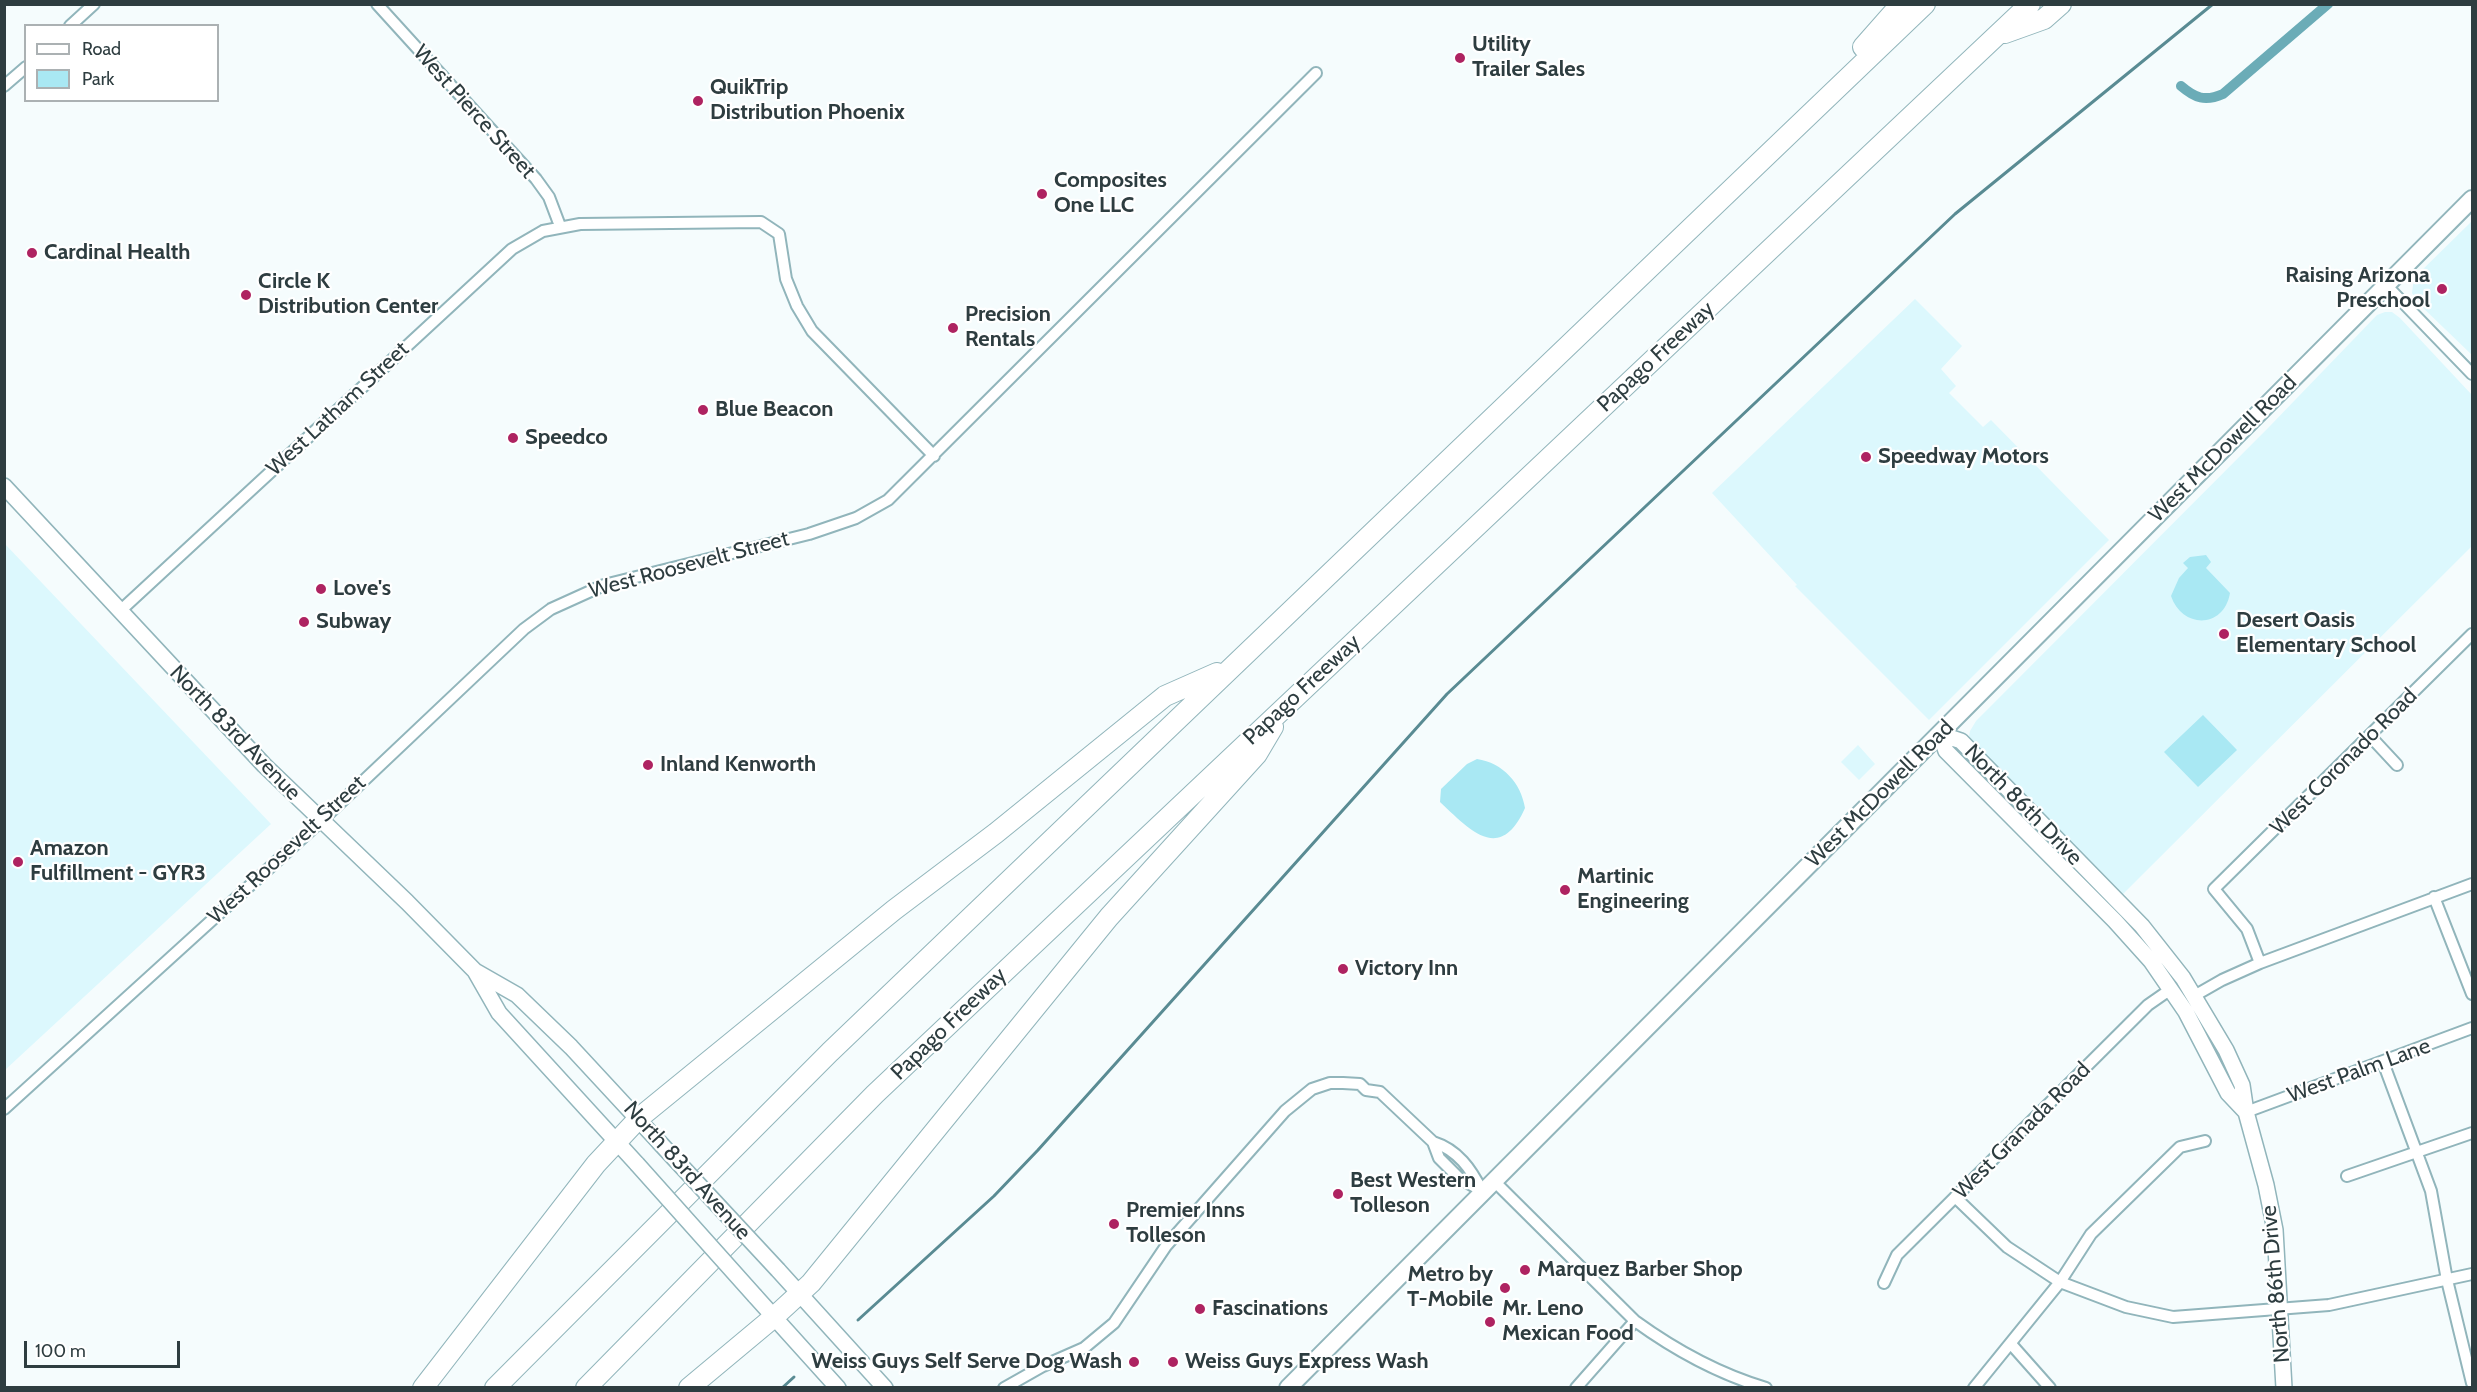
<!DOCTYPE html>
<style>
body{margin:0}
#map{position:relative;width:2477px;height:1392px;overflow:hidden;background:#f5fcfd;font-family:Cabin,sans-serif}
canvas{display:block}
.frame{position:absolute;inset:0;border:6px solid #2e3d40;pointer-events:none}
.legend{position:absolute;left:24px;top:24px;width:195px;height:78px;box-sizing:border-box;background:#fff;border:2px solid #abb1b3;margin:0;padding:8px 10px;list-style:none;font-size:18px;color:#2e3d40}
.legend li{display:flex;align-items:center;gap:12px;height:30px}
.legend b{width:30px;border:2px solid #abb1b3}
.scale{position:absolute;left:24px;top:1341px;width:156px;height:27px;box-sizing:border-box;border:3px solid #2e3d40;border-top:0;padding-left:8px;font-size:18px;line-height:21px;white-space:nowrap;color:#2e3d40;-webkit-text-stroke:4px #fff;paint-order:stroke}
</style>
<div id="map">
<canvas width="2477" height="1392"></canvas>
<div class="frame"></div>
<ul class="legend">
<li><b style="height:8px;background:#fff"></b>Road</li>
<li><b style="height:16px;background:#a9e8f3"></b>Park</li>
</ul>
<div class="scale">100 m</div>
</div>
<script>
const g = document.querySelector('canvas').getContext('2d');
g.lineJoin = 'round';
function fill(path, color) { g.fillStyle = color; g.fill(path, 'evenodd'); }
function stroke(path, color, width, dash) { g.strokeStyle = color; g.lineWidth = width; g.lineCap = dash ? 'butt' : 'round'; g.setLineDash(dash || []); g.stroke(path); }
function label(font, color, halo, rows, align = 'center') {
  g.font = font + ' Cabin,sans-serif'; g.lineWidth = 4.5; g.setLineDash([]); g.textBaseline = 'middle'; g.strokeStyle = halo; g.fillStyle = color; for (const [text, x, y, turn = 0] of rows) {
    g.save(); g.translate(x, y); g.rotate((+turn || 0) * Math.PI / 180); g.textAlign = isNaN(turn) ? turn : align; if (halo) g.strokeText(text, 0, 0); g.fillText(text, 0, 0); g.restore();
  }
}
const built = new Path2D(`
 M 2472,221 L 2472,355 L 2418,303 L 2412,293 L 2414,278 Z
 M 1915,299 L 1962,346 L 1941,369 L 1956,386 L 1949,393 L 1983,427 L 1991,420 L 2109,540 L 1929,720 L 1795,586 L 1797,585 L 1712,493 Z
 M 2385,312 L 2392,312 L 2400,318 L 2472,395 L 2472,546 L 2123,894 L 1974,745 L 1969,736 L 1970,731 L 1976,721 L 2269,427 L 2377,315 Z
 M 5,544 L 271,824 L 5,1070 Z
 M 1858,745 L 1875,764 L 1859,780 L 1841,762 Z`);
const green = new Path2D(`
 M 2206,555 L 2211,562 L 2206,568 L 2230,593 C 2224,629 2182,629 2171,596 L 2179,578 L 2188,568 L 2183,563 L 2190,557 Z
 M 2203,715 L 2237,750 L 2198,787 L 2164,752 Z
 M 1477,759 C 1503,763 1521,783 1525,808 C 1500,864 1470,830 1440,802 L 1441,789 L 1467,764 Z`);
const stream = new Path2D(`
 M 858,1320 L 994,1196 L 1038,1150 L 1447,694 L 1955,214 L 2213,4
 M 782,1388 L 794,1377`);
const canal = new Path2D(`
 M 2181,86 C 2195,98 2205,102 2223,94 L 2328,4`);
const street = new Path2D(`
 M 377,4 L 536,179 L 549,197 L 560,226
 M 70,26 L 94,4
 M 4,86 L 26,67
 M 2386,285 L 2472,374
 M 120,611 L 512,249 L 543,231 L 580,224 L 761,222 L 779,234 L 786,279 L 797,306 L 812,331 L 934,456
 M 2370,736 L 2397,765
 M 2434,897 L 2472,994
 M 2260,963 L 2247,929 L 2214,889 L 2472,634
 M 2194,996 L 2222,980 L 2260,963 L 2472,884
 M 2383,1062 L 2431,1191 L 2447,1280 L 2472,1383
 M 4,1109 L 321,821 L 524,629 L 551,609 L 604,585 L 809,534 L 856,518 L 888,500 L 1316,73
 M 2246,1112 L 2472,1028
 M 1433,1142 C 1458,1150 1471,1169 1482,1191
 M 2347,1176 L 2472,1133
 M 1493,1180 L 1635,1321 C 1675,1350 1719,1374 1766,1388
 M 1955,1197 L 2007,1247 L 2060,1282 L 2126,1307 L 2173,1317 L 2329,1305 L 2472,1274
 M 1884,1283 L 1897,1255 L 2148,1005 L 2171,989
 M 2011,1344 L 2050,1388
 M 1004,1388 L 1043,1366 L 1084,1348 L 1114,1323 L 1166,1246 L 1285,1111 L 1312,1089 L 1330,1083 L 1343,1083 L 1360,1084 L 1366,1090 L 1380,1092 L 1433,1142 L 1439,1158 L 1459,1178 L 1482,1191
 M 1576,1388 L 1635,1321
 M 1974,1388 L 2060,1282 L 2091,1234 L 2180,1147 L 2205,1141`);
const secondary = new Path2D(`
 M 4,486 L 264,765 L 407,902 L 475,971 L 517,995 L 571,1047 L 659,1142
 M 1940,734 L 1961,741 L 2142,926 L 2183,978 L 2226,1050 L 2242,1085 L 2246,1112 L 2266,1185 L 2275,1230 L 2284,1388
 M 1940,734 L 1946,751 L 2115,921 L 2151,961 L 2186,1012 L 2228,1093 L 2246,1112
 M 475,971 L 499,1013 L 637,1164
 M 778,1270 L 885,1388
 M 755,1296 L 838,1388`);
const primary = new Path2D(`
 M 1288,1388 L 2472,199`);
const highway = new Path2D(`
 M 2005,33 L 2044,19 L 2061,4
 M 1863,47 L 1901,4
 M 423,1388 L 596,1164 L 639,1118 L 894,910 L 996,833 L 1165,696 L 1217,673
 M 495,1388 L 830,1052 L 1925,4
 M 586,1388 L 875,1094 L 2030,4
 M 689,1388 L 774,1317 L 811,1283 L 1109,917 L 1257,754 L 1273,727`);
const secondaryBridge = new Path2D(`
 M 659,1142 L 778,1270
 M 637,1164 L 755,1296`);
const markers = [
 [1460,58,6,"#ae2361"],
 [698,101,6,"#ae2361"],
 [1042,194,6,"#ae2361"],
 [32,253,6,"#ae2361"],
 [2442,289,6,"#ae2361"],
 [246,295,6,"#ae2361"],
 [953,328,6,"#ae2361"],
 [703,410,6,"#ae2361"],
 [513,438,6,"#ae2361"],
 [1866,457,6,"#ae2361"],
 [321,589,6,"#ae2361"],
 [304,622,6,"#ae2361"],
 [2224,634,6,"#ae2361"],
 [648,765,6,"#ae2361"],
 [18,862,6,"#ae2361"],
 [1565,890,6,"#ae2361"],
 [1343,969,6,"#ae2361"],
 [1338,1194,6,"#ae2361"],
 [1114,1224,6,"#ae2361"],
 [1525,1270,6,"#ae2361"],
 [1505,1288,6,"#ae2361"],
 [1200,1309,6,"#ae2361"],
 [1490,1322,6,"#ae2361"],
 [1134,1362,6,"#ae2361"],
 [1173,1362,6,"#ae2361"]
];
const poiNames = [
 ["Utility",1472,45],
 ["Trailer Sales",1472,70],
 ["QuikTrip",710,88],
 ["Distribution Phoenix",710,113],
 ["Composites",1054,181],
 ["One LLC",1054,206],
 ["Cardinal Health",44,253],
 ["Raising Arizona",2430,276,"right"],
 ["Preschool",2430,301,"right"],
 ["Circle K",258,282],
 ["Distribution Center",258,307],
 ["Precision",965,315],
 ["Rentals",965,340],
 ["Blue Beacon",715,410],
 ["Speedco",525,438],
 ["Speedway Motors",1878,457],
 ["Love's",333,589],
 ["Desert Oasis",2236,621],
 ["Elementary School",2236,646],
 ["Subway",316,622],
 ["Inland Kenworth",660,765],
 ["Amazon",30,849],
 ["Fulfillment - GYR3",30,874],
 ["Martinic",1577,877],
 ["Engineering",1577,902],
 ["Victory Inn",1355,969],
 ["Best Western",1350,1181],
 ["Tolleson",1350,1206],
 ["Premier Inns",1126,1211],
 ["Tolleson",1126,1236],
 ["Marquez Barber Shop",1537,1270],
 ["Metro by",1493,1275,"right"],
 ["T-Mobile",1493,1300,"right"],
 ["Fascinations",1212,1309],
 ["Mr. Leno",1502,1309],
 ["Mexican Food",1502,1334],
 ["Weiss Guys Self Serve Dog Wash",1122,1362,"right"],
 ["Weiss Guys Express Wash",1185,1362]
];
const streetNames = [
 ["West Pierce Street",474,112,48],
 ["Papago Freeway",1656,357,-43],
 ["West Latham Street",338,409,-43],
 ["West McDowell Road",2223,449,-45],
 ["West Roosevelt Street",689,565,-15],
 ["Papago Freeway",1302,690,-43],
 ["North 83rd Avenue",235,733,46],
 ["West Coronado Road",2344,762,-45],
 ["West McDowell Road",1880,794,-45],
 ["North 86th Drive",2023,805,46],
 ["West Roosevelt Street",287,850,-43],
 ["Papago Freeway",949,1024,-44],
 ["West Palm Lane",2359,1071,-20],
 ["West Granada Road",2022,1131,-45],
 ["North 83rd Avenue",687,1171,48],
 ["North 86th Drive",2276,1284,-95]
];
fill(built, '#dcf8fd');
fill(green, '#a9e8f3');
stroke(stream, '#598b93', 3);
stroke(canal, '#6bacb7', 10);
stroke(street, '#91b5bb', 14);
stroke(secondary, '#91b5bb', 18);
stroke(primary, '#91b5bb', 20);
stroke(highway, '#91b5bb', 22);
stroke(street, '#fff', 10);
stroke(secondary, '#fff', 15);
stroke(primary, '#fff', 16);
stroke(highway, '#fff', 20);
stroke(secondaryBridge, '#91b5bb', 18, []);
stroke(secondaryBridge, '#fff', 15);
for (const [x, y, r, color] of markers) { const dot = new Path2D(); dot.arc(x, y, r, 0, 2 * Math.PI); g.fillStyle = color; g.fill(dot); stroke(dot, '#fff', 2); }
label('bold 22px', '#2e3d40', '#fff', poiNames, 'left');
label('22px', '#2e3d40', '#fff', streetNames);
</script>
